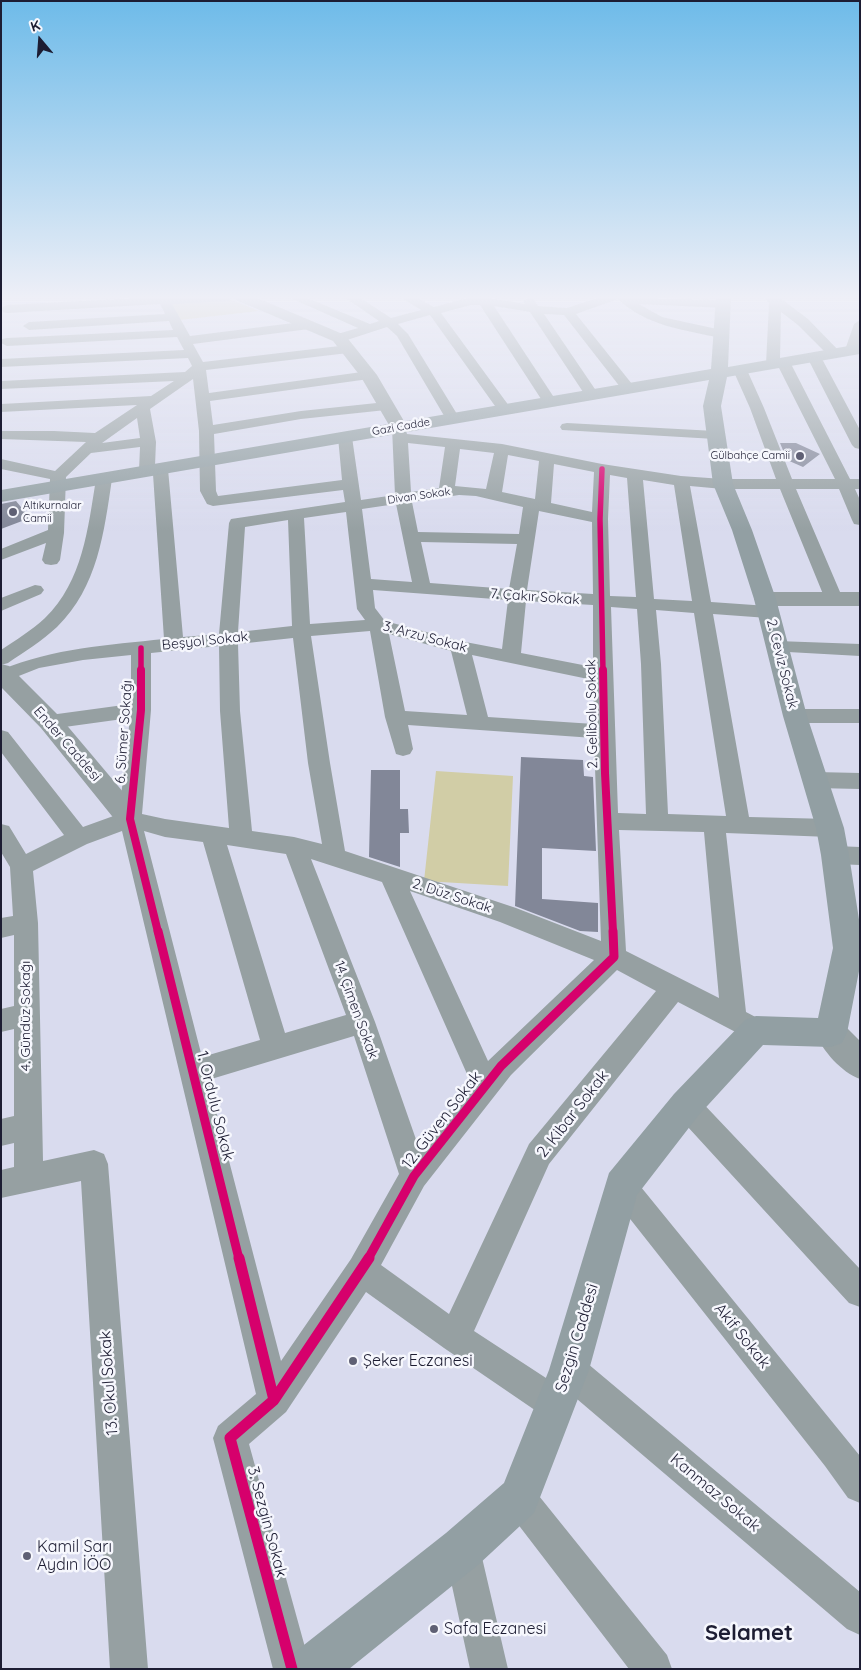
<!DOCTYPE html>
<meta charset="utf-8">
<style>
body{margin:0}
#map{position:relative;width:861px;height:1670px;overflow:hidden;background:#d9dbee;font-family:Quicksand,sans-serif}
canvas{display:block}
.frame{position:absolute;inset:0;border:2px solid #1d1d33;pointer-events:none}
.north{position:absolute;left:15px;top:15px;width:50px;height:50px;-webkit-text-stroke:4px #f6f7fd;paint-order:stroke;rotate:342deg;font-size:14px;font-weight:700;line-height:20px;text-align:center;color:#1d1d33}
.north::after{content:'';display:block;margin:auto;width:18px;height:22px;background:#1d1d33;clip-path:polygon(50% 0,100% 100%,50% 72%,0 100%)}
</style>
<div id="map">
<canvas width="861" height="1670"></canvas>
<div class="frame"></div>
<div class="north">K</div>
</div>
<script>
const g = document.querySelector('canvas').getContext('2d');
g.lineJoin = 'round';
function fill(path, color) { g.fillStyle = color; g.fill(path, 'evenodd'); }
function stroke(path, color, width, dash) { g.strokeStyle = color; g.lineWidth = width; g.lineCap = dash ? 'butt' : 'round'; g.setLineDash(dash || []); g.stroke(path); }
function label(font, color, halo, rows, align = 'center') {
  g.font = font + ' Quicksand,sans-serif'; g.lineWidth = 5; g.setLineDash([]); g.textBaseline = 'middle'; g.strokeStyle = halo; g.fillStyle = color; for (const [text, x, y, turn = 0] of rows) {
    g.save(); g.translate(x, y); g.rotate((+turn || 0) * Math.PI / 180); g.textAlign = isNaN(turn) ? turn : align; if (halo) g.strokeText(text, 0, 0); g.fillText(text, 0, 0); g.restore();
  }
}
const green = new Path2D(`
 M 232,300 L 259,311 L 180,320 L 170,303 Z
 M 436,771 L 513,776 L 508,886 L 424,881 Z`);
const building = new Path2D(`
 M 780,443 L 796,443 L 820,454 L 803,467 L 787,460 Z
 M 16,501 L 30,518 L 1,529 L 1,504 Z
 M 521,757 L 583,760 L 584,776 L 593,777 L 596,851 L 542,848 L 542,899 L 598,903 L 598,932 L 580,931 L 515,906 Z
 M 371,770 L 400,770 L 400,809 L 408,809 L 409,833 L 400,833 L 400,867 L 369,857 Z`);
const minor = new Path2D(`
 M 155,297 L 234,297 L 228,301 L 172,304 L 190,336 L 309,321 L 315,325 L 309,329 L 193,344 L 203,362 L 348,345 L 355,349 L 348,353 L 206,370 L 209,393 L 369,371 L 376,375 L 369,379 L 210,401 L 213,425 L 301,411 L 386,402 L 391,403 L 393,406 L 391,409 L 386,410 L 301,419 L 214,434 L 216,491 L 218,496 L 342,480 L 338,437 L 340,434 L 350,434 L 352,437 L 361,500 L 395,495 L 392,428 L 394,425 L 404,425 L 407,434 L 502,444 L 602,464 L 681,476 L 723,479 L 776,479 L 750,408 L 733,370 L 740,366 L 747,370 L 764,408 L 792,479 L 835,479 L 778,366 L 773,368 L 766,364 L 769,303 L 763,297 L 779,297 L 808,319 L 841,353 L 839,356 L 829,356 L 798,325 L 781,312 L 780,359 L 788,359 L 790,362 L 850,479 L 860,479 L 860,489 L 855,489 L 860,500 L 860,525 L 854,524 L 852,520 L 839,489 L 796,489 L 843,599 L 840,603 L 834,605 L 828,603 L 825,599 L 780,489 L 723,489 L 690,486 L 711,602 L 768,606 L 774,608 L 777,612 L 774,616 L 768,618 L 713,614 L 749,817 L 830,819 L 838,822 L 841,828 L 838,834 L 830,837 L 726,833 L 746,1012 L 765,1022 L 769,1030 L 765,1038 L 756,1042 L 747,1038 L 678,1002 L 549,1164 L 474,1331 L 569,1393 L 574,1405 L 569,1417 L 557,1422 L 545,1417 L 444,1348 L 366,1292 L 286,1412 L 249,1444 L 311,1669 L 273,1669 L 213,1438 L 218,1426 L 256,1394 L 122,831 L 87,844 L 33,871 L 38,923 L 43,1161 L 94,1150 L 104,1154 L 108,1164 L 148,1669 L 110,1669 L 81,1181 L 1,1198 L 1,1170 L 14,1167 L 14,1143 L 1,1146 L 1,1119 L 14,1116 L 14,1029 L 1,1032 L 1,1009 L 14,1006 L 14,935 L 1,938 L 1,918 L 13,916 L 10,867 L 1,852 L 1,824 L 9,826 L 26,854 L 64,835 L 1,752 L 1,730 L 8,732 L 83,827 L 119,814 L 130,718 L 50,729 L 43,727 L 40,722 L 43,717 L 50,715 L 131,704 L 131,655 L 83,660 L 39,668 L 1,683 L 1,670 C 54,648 108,645 164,639 L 153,474 L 141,474 L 139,471 L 140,447 L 91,453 L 66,477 L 64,533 L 60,560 L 57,564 L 51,565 L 45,564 L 42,560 L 46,543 L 1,560 L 1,549 L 48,530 L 50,479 L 1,469 L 1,459 L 55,471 L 86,442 L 1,439 L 1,431 L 54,431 L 95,433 L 137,405 L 1,412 L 1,404 L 151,396 L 174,381 L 1,389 L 1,381 L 185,372 L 192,366 L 188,358 L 1,367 L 1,359 L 184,350 L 177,337 L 7,346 L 1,343 L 2,339 L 7,338 L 173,330 L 169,321 L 29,330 L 23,326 L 29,322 L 165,314 L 160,304 L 7,313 L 3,312 L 1,308 L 7,305 ZM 193,379 L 199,431 L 200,491 L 207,504 L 213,506 L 343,490 L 345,502 L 231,519 L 229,523 L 219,634 L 183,637 L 168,469 L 165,466 L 155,466 L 156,442 L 150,409 ZM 137,418 L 140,438 L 102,443 ZM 408,443 L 445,447 L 439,488 L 411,492 ZM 460,449 L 494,453 L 486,489 L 455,486 ZM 508,455 L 539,461 L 535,499 L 502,492 ZM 554,464 L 594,472 L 592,512 L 551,503 ZM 610,475 L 627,478 L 636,597 L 610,596 L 608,519 ZM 643,480 L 674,485 L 692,601 L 654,599 ZM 459,495 L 476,496 L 523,507 L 519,534 L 418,532 L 412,502 ZM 396,504 L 412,582 L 371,579 L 362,509 ZM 539,511 L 592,522 L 593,594 L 527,590 ZM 346,512 L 357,609 L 365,620 L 310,624 L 304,518 ZM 288,520 L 292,626 L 238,632 L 245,527 ZM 421,542 L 517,544 L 509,589 L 430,583 ZM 373,590 L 508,600 L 502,649 L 460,641 L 385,621 L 375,608 ZM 526,601 L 593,605 L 593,667 L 521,653 ZM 611,607 L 637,609 L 641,664 L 646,814 L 618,813 ZM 656,610 L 694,613 L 726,816 L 668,814 L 661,664 ZM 370,631 L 385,717 L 396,754 L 403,756 L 410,754 L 413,749 L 408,725 L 594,738 L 601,941 L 516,908 L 345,851 L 330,763 L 311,636 ZM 389,634 L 451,651 L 467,715 L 405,711 ZM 293,638 L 308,763 L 322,844 L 294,837 L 252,831 L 240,711 L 238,644 ZM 219,646 L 220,711 L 229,828 L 165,819 L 142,814 L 151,710 L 151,653 ZM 472,655 L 593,680 L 594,724 L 488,717 ZM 619,830 L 704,832 L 719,998 L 626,951 ZM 144,831 L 165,837 L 203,842 L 260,1040 L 202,1057 ZM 227,845 L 286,854 L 346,1015 L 285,1033 ZM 311,859 L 382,882 L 471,1083 L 419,1148 L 375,1022 ZM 410,891 L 500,922 L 594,960 L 488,1061 ZM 617,970 L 656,991 L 529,1144 L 449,1314 L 381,1265 L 424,1186 L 511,1075 ZM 354,1036 L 399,1174 L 351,1259 L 281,1361 L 208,1080 Z
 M 288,297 L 305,297 L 370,324 L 379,321 L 344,297 L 359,297 L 391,318 L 421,310 L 400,297 L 416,297 L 434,307 L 471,297 L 484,297 L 525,304 L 523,301 L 529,297 L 533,298 L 538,306 L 567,308 L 600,297 L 724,300 L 730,304 L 724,308 L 639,304 L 662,317 L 726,331 L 727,334 L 726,337 L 721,338 C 684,330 646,326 618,299 L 576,314 L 636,389 L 629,393 L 624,392 L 564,315 L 544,314 L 599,395 L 597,398 L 587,398 L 530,312 L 494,306 L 557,402 L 555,405 L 545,405 L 543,402 L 480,305 L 471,305 L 441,313 L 512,410 L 510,413 L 500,413 L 430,315 L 398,324 L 408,334 L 460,419 L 458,422 L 448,422 L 446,419 L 397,336 L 387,327 L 344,341 L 334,341 L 332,338 L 334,335 L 358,328 Z
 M 860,320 L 859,350 L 857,353 L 847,353 L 845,350 L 854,324 Z
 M 814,353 L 821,357 L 860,430 L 860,449 L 855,448 L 852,445 L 807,357 Z
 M 567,423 L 715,431 L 720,432 L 722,435 L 720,438 L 715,439 L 562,430 L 560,427 L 562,424 Z
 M 104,474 L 110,476 L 112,479 C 104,532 98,587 57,627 C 42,641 24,652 8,663 L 1,665 L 1,650 C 16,640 32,630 45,618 C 83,581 88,528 96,479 L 98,476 Z
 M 35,585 L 41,586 L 44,590 L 41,594 L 1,611 L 1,598 Z
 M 777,641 L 860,644 L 860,656 L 770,651 L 768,647 L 770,643 Z
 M 795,709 L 860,709 L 860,723 L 795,723 L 788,721 L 785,716 L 788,711 Z
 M 815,772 L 860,773 L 860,789 L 815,788 L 807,786 L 804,780 L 807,774 Z
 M 835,846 L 860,847 L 860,865 L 835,864 L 827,861 L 824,855 L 827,849 Z
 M 686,1092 L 696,1096 L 860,1269 L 860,1307 L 849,1303 L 676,1114 L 672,1105 L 676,1096 Z
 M 622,1172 L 632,1176 L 860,1456 L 860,1503 L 848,1498 L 825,1466 L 612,1196 L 607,1186 L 612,1176 Z
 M 569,1354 L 581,1358 L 860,1592 L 860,1635 L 847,1629 L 557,1382 L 553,1370 L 557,1358 Z
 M 519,1480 L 531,1486 L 667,1655 L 672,1669 L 629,1669 L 507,1510 L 501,1498 L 507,1486 Z
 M 462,1531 L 475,1536 L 480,1549 L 508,1669 L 470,1669 L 444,1549 L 449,1536 Z`);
const tertiary = new Path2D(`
 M 234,297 L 255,297 L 345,335 L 377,375 L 408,428 L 405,432 L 399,433 L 393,432 L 361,377 L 333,341 L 236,300 Z
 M 765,592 L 860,592 L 860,606 L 765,606 L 757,604 L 754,599 L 757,594 Z
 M 1,664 L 9,666 L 59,716 L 140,812 L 144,819 L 140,826 L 130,829 L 120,826 L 41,728 L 1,687 Z
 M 831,1019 L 842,1023 L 860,1041 L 860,1079 C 841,1072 823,1051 815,1033 L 820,1023 Z`);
const secondary = new Path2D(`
 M 716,297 L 731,297 L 728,367 L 860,344 L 860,354 L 727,377 L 721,406 L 733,484 L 752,530 L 776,599 L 807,716 L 844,828 L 849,855 L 860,926 L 860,966 L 847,1033 L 842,1043 L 831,1047 L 763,1045 L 698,1116 L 637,1195 L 589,1370 L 534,1513 L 478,1565 L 349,1669 L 289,1669 L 295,1652 L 446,1533 L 504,1483 L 549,1370 L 609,1173 L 674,1094 L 745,1020 L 756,1016 L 818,1018 L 833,948 L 821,855 L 816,828 L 783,716 L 754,599 L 732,530 L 713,484 L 703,406 L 709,380 L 1,502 L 1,490 L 711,369 Z`);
const cyclewayFar3 = new Path2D(`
 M 602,469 L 600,519 L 603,671
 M 141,648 L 141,671`);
const cyclewayFar2 = new Path2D(`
 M 141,670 L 141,710 L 130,819 L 158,932
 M 603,670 L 605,773 L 613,932`);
const cyclewayFar1 = new Path2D(`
 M 158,931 L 239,1259
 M 368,1259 L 414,1176 L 501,1066 L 614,957 L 613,931`);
const cycleway = new Path2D(`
 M 239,1258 L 274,1400
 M 292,1669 L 230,1438 L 274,1400 L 369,1258`);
const markers = [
 [800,456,5,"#5f6074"],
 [13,512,5,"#5f6074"],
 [353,1361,5,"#5f6074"],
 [27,1556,5,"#5f6074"],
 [434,1629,5,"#5f6074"]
];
const farStreetnames = [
 ["Gazi Cadde",401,427,-10],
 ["Divan Sokak",419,496,-8]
];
const farPoinames = [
 ["Gülbahçe Camii",790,456],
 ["Altıkurnalar",23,506,"left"],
 ["Camii",23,519,"left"]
];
const streetNames = [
 ["7. Çakır Sokak",535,597,4],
 ["3. Arzu Sokak",425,637,15],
 ["Beşyol Sokak",205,641,-6],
 ["2. Ceviz Sokak",782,664,76],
 ["2. Gelibolu Sokak",592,714,-91],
 ["6. Sümer Sokağı",124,732,-86],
 ["Ender Caddesi",67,744,49],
 ["2. Düz Sokak",452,896,18],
 ["14. Çimen Sokak",356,1010,70],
 ["4. Gündüz Sokağı",26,1016,-90]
];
const nearStreetnames = [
 ["1. Ordulu Sokak",215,1106,76],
 ["2. Kibar Sokak",573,1114,-52],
 ["12. Güven Sokak",442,1120,-52],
 ["Akif Sokak",742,1336,51],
 ["Sezgin Caddesi",577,1338,-73],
 ["13. Okul Sokak",109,1383,-94],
 ["Kanmaz Sokak",715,1493,40],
 ["3. Sezgin Sokak",267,1522,75]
];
const nearPoinames = [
 ["Şeker Eczanesi",363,1361],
 ["Kamil Sarı",37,1547],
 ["Aydın İÖO",37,1565],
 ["Safa Eczanesi",444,1629]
];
const nearDistrictnames = [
 ["Selamet",749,1633]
];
fill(green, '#d1cda6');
fill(building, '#828798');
fill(minor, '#96a0a2');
fill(tertiary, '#96a0a2');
fill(secondary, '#929fa3');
stroke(cyclewayFar3, '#d6006c', 5.5);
stroke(cyclewayFar2, '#d6006c', 8);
stroke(cyclewayFar1, '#d6006c', 9);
stroke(cycleway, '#d6006c', 11);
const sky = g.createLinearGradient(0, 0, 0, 531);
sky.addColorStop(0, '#6ebbe9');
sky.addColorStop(0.56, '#eeeff7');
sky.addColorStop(1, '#eeeff700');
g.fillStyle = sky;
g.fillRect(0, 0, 861, 531);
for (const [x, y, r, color] of markers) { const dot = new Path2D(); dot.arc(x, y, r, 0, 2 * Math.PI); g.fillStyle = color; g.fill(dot); stroke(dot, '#f6f7fd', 2); }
label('11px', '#1d1d33', '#f6f7fd', farStreetnames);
label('11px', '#1d1d33', '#f6f7fd', farPoinames, 'right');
label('14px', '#1d1d33', '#f6f7fd', streetNames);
label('16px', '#1d1d33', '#f6f7fd', nearStreetnames);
label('16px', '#1d1d33', '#f6f7fd', nearPoinames, 'left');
label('bold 22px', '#1d1d33', '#f6f7fd', nearDistrictnames);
</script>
